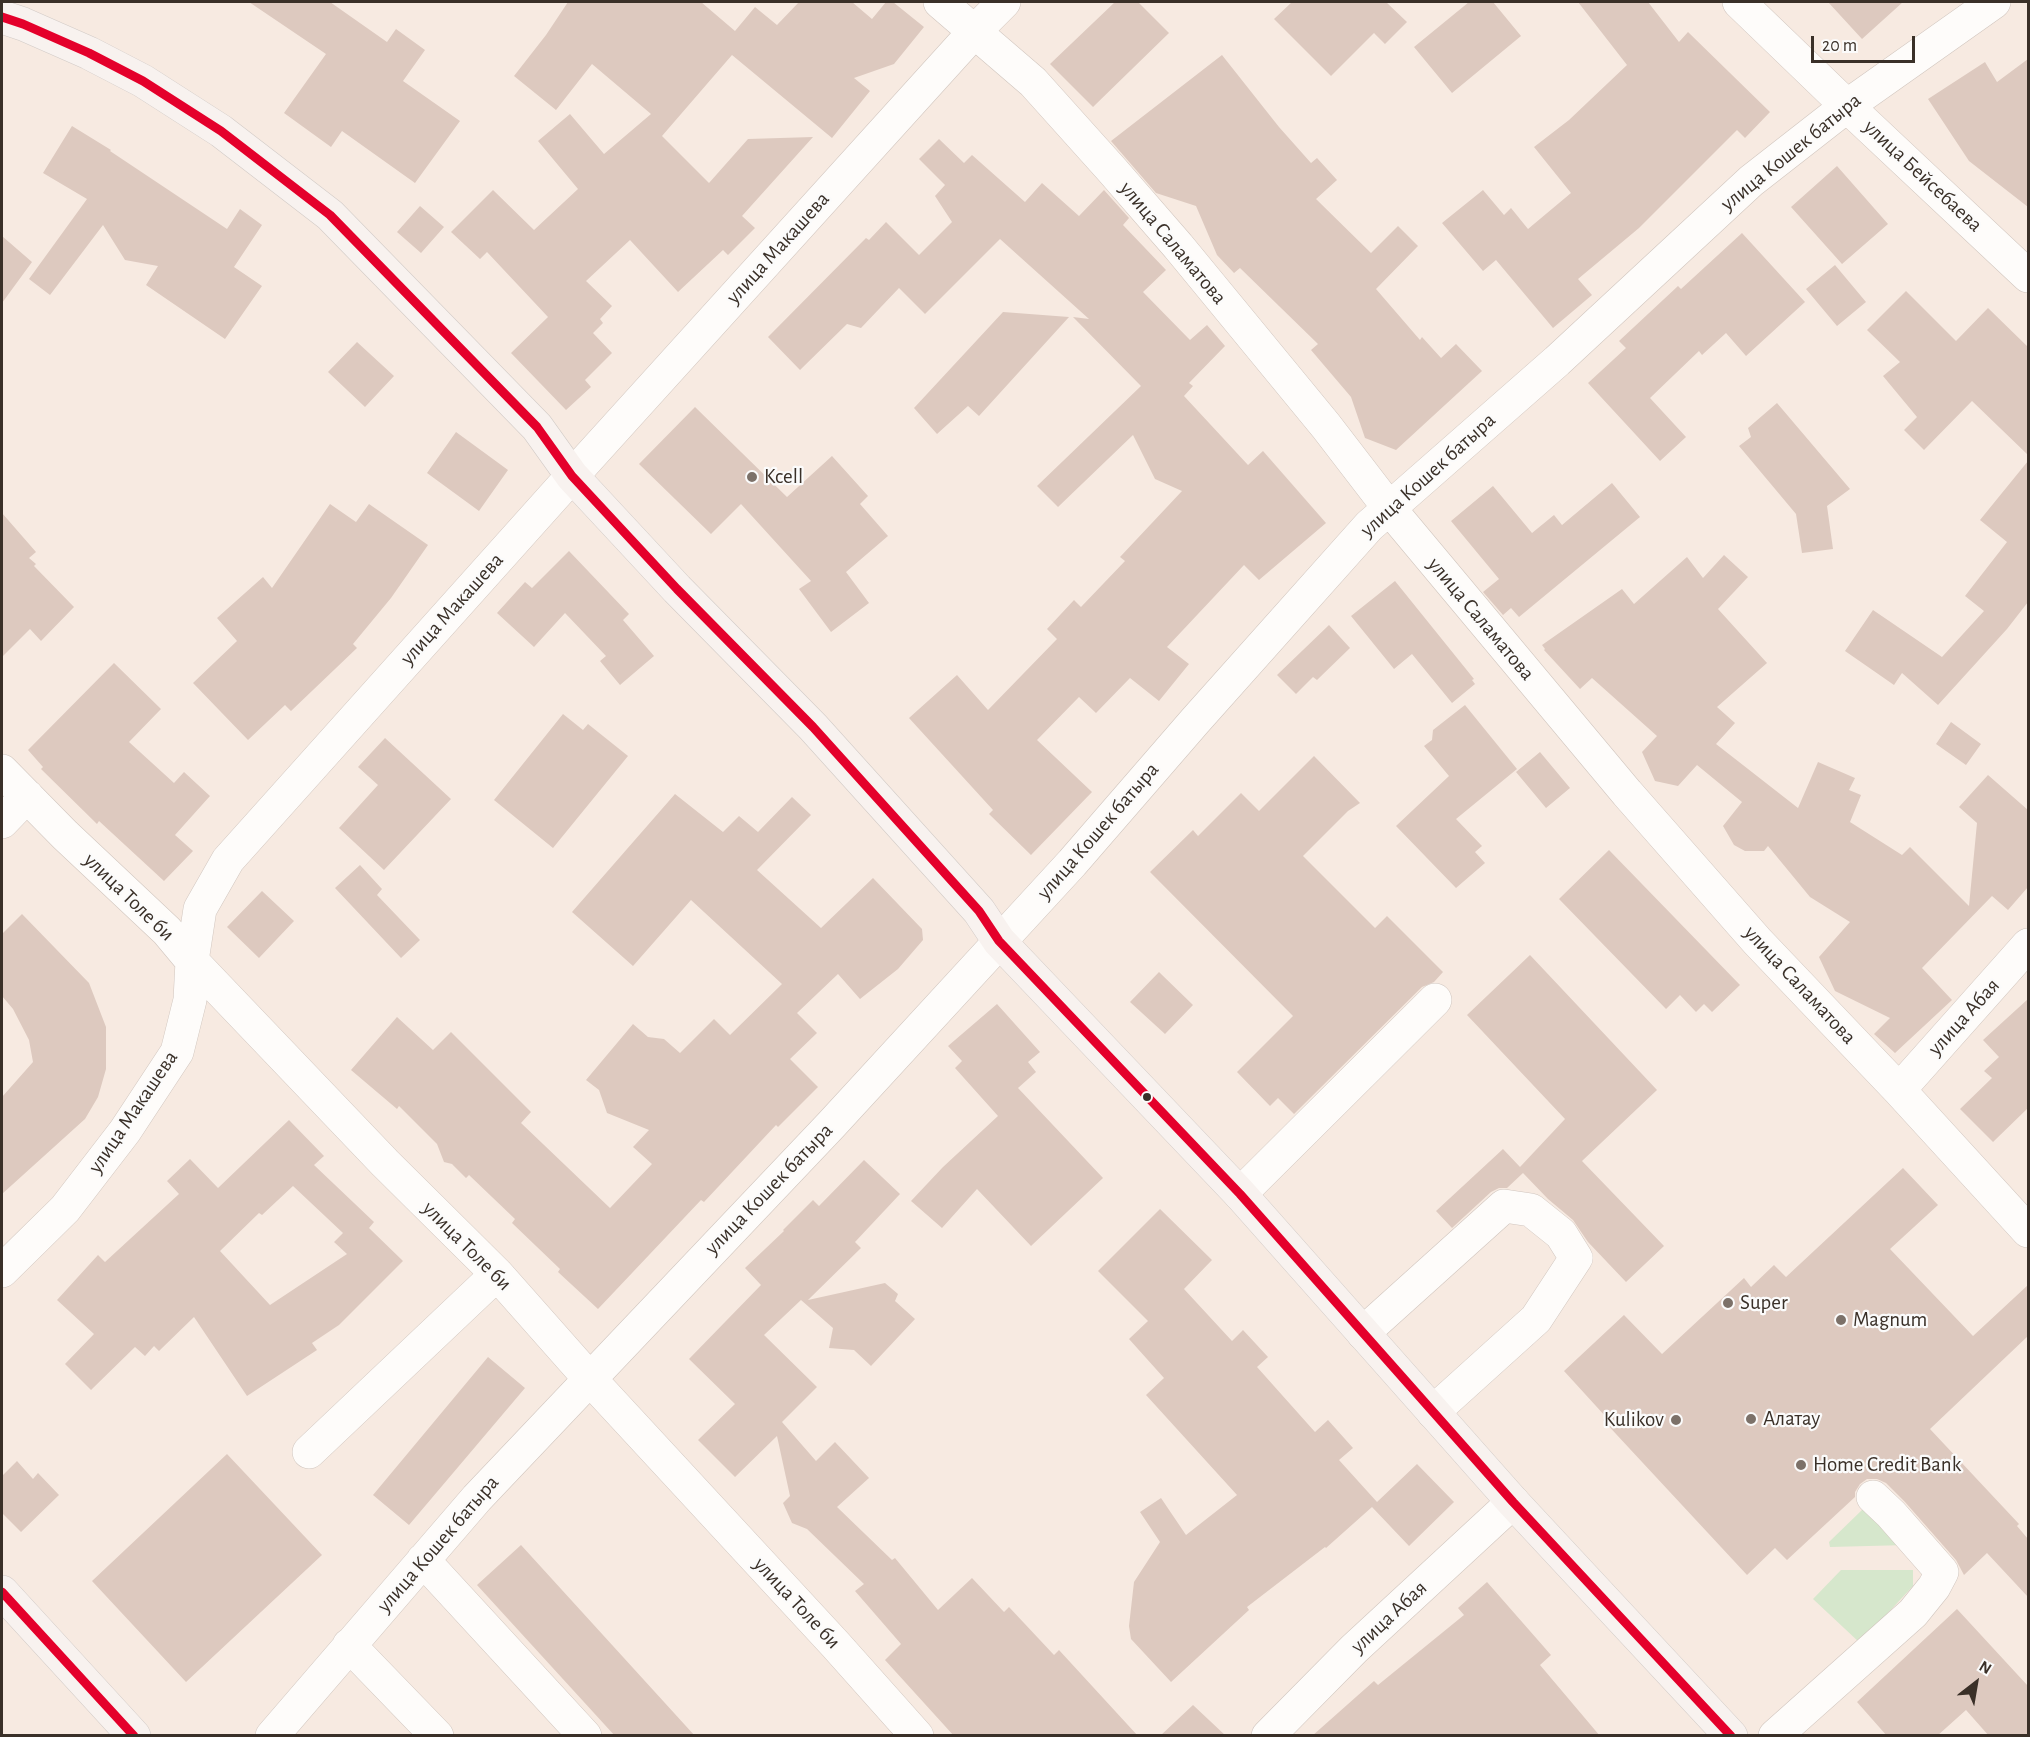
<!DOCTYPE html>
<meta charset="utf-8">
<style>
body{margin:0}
#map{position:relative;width:2030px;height:1737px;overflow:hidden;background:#f7eae1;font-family:"Alegreya Sans",sans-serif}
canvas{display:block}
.frame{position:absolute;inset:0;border:3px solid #3a3028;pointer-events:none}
.north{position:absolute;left:1946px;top:1653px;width:60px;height:60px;-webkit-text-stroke:4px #fbfbfb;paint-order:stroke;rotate:31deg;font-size:16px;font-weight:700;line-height:24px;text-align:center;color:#3a3028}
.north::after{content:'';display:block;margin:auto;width:21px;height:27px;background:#3a3028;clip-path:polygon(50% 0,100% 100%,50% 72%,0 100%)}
.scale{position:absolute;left:1811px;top:36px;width:104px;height:27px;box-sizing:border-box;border:3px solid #3a3028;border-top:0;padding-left:8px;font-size:18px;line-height:21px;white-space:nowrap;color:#3a3028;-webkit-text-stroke:4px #fbfbfb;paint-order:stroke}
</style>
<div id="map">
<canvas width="2030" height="1737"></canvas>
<div class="frame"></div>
<div class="north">N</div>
<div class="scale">20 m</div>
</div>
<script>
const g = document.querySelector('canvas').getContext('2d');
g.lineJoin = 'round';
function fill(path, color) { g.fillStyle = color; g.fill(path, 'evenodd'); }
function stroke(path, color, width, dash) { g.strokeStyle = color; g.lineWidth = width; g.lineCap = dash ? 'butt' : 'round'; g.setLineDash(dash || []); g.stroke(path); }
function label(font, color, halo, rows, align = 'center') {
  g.font = font + ' "Alegreya Sans",sans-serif'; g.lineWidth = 4.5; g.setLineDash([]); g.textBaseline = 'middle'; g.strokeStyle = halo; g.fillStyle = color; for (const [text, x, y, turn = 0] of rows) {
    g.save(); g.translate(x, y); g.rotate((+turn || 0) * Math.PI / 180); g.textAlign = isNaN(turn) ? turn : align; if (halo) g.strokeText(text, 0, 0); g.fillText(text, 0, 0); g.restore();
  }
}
const green = new Path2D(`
 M 1863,1509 L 1907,1545 L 1830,1547 L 1829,1542 Z
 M 1841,1570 L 1913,1570 L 1913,1586 L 1860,1643 L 1813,1599 Z`);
const building = new Path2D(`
 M 249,2 L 330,2 L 387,42 L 396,29 L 425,50 L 403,81 L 460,121 L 415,183 L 342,131 L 331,147 L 284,113 L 326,54 Z
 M 568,2 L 701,2 L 735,31 L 755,7 L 777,25 L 799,2 L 852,2 L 872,19 L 886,2 L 893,2 L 924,27 L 894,64 L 854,78 L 870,91 L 832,138 L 732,55 L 662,136 L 709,183 L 748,139 L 813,137 L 742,216 L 755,228 L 728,255 L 723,250 L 678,292 L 630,240 L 586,281 L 612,306 L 600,319 L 603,323 L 593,333 L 612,353 L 585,380 L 591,387 L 566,410 L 511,353 L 548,317 L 487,252 L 480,259 L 451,232 L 493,190 L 534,230 L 578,189 L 538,141 L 570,114 L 604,154 L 651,114 L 592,64 L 556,110 L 514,76 L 546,35 Z
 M 1115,2 L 1138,2 L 1169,33 L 1093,107 L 1050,64 Z
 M 1292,2 L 1386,2 L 1407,22 L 1385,44 L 1374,33 L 1331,76 L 1274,19 Z
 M 1469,2 L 1493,2 L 1521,36 L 1452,93 L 1414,47 Z
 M 1578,2 L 1648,2 L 1679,42 L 1688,32 L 1770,112 L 1745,138 L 1737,130 L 1639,228 L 1578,279 L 1592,295 L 1553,328 L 1496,260 L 1483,271 L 1442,223 L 1483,190 L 1504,215 L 1511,208 L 1528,229 L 1571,193 L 1534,147 L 1569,120 L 1627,65 Z
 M 1828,2 L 1903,2 L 1862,39 Z
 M 1222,55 L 1279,127 L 1311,163 L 1317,158 L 1337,180 L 1316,199 L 1371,253 L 1398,226 L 1418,246 L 1376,289 L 1420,340 L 1422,337 L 1441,358 L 1456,344 L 1482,371 L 1396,450 L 1365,438 L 1351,397 L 1311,350 L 1318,344 L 1240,268 L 1234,273 L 1217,255 L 1196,206 L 1156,193 L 1111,141 Z
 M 2028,59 L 2028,207 L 1969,161 L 1928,99 L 1985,62 L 1997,82 Z
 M 72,126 L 111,150 L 110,151 L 227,229 L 240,209 L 262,225 L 234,267 L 262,286 L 225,339 L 146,285 L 158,266 L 125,260 L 103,225 L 50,295 L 29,279 L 87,199 L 43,173 Z
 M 939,139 L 964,163 L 972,155 L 1025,202 L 1042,183 L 1079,216 L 1104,190 L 1129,218 L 1123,225 L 1166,270 L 1143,292 L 1190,340 L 1207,325 L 1225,346 L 1189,383 L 1193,386 L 1184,396 L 1248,465 L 1263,451 L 1326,523 L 1259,580 L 1244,565 L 1167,647 L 1189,664 L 1159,701 L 1130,678 L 1096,713 L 1079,697 L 1037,740 L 1092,792 L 1031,855 L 989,814 L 993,810 L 909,718 L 957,675 L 988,710 L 1057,639 L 1047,629 L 1074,600 L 1081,607 L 1125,561 L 1120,557 L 1182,491 L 1155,479 L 1133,435 L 1058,507 L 1037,486 L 1141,386 L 1073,317 L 1089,319 L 1000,239 L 925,314 L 899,288 L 861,328 L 847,324 L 800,370 L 768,337 L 866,238 L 869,240 L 886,222 L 919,255 L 952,222 L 935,196 L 945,185 L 919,159 Z
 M 1837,166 L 1888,224 L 1842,264 L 1791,207 Z
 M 420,206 L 444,227 L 421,253 L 397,232 Z
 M 1742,233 L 1805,302 L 1746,356 L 1726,333 L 1702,355 L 1699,351 L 1650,398 L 1686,437 L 1660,461 L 1588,383 L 1626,348 L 1619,341 L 1678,286 L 1681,289 Z
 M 2,236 L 32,262 L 2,303 Z
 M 1835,265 L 1866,302 L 1837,326 L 1806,289 Z
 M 1906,291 L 1956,341 L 1988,308 L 2028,347 L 2028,455 L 1972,401 L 1924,450 L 1904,430 L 1917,417 L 1883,376 L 1900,362 L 1867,330 Z
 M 1003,312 L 1069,317 L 979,416 L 968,406 L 937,434 L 914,408 Z
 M 357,342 L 394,376 L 365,407 L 328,372 Z
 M 1777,403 L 1850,489 L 1827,506 L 1833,549 L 1802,553 L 1796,514 L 1739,446 L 1751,437 L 1748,428 Z
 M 695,407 L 787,497 L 832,456 L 868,496 L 860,504 L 888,536 L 846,572 L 869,603 L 831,632 L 799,589 L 811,581 L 741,504 L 711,534 L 639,464 Z
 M 456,432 L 508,470 L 479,511 L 427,473 Z
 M 2028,461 L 2028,602 L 2007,629 L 1938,705 L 1902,673 L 1894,685 L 1845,651 L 1873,610 L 1942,657 L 1984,611 L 1965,596 L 2007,542 L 1980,520 Z
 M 1612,483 L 1640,517 L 1519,617 L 1511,608 L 1503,615 L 1483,592 L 1499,579 L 1451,521 L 1493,486 L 1532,533 L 1554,515 L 1562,525 Z
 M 330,504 L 356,522 L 369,504 L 428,545 L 391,598 L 353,644 L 357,648 L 291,711 L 285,705 L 248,740 L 193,683 L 237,641 L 217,618 L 263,577 L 272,588 Z
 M 2,513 L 36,552 L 29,558 L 36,564 L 34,566 L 74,607 L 41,641 L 30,629 L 2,657 Z
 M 569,551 L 629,614 L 623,620 L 654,656 L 620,685 L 600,661 L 606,656 L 565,613 L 534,647 L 497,613 L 525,582 L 532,588 Z
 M 1724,555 L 1748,577 L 1718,609 L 1767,663 L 1717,707 L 1735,723 L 1716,744 L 1798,808 L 1818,762 L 1855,778 L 1849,790 L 1861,795 L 1850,822 L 1902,855 L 1910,847 L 1969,906 L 1977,823 L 1959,807 L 1988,775 L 2028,810 L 2028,887 L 2008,910 L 1992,896 L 1922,968 L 1952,1000 L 1895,1053 L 1874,1034 L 1890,1018 L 1835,991 L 1819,957 L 1850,922 L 1810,897 L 1768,846 L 1764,851 L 1745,851 L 1734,845 L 1723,826 L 1742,802 L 1697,765 L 1678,786 L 1655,781 L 1642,752 L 1657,736 L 1592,678 L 1580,689 L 1544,650 L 1545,649 L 1542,645 L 1622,589 L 1634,604 L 1687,557 L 1703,578 Z
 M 1395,581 L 1474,679 L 1472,680 L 1475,684 L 1452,703 L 1412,654 L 1394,669 L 1351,616 Z
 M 1329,625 L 1350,648 L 1317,680 L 1313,677 L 1296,694 L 1277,675 Z
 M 114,663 L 161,709 L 129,742 L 174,783 L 184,772 L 210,796 L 175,835 L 193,851 L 164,881 L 99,821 L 97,824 L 41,769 L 43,767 L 28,750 Z
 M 1465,705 L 1517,769 L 1456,819 L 1482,846 L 1475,852 L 1485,863 L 1456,888 L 1396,826 L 1449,776 L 1424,746 L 1432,740 L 1433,730 Z
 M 563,714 L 583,730 L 588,724 L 628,756 L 553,848 L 494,800 Z
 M 1951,722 L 1981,744 L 1966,765 L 1936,744 Z
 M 385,738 L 451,799 L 384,870 L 339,828 L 378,785 L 358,767 Z
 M 1540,752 L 1570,788 L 1546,808 L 1516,772 Z
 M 1314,756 L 1360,803 L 1348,811 L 1303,856 L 1375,928 L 1387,916 L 1443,972 L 1434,982 L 1422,987 L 1294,1114 L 1278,1098 L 1270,1106 L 1237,1072 L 1293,1016 L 1150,872 L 1193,830 L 1198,836 L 1241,793 L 1259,811 Z
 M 675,794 L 723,832 L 739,816 L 758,832 L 792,797 L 811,815 L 757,870 L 821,928 L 873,878 L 922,929 L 923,940 L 898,969 L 860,999 L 838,974 L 797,1013 L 817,1033 L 790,1059 L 818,1087 L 778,1127 L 776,1125 L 704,1202 L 701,1200 L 598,1309 L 558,1272 L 560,1269 L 512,1223 L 515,1219 L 469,1175 L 466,1178 L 452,1164 L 444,1162 L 437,1144 L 399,1106 L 397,1109 L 351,1070 L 397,1017 L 433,1050 L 451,1032 L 531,1112 L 521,1123 L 610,1208 L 652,1164 L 633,1147 L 649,1130 L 607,1113 L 599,1090 L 586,1080 L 633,1024 L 648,1037 L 664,1039 L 680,1053 L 714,1019 L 730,1035 L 782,984 L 691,900 L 633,966 L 572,912 Z
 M 1609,850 L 1740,985 L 1712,1012 L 1704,1004 L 1696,1012 L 1680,995 L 1666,1009 L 1559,899 Z
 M 360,865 L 382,889 L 377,895 L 420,940 L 401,958 L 335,888 Z
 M 262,891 L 294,921 L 259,958 L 227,927 Z
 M 22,914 L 89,983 L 106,1027 L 106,1069 L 98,1097 L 85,1119 L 2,1194 L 2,1097 L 33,1062 L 29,1040 L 13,1009 L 2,996 L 2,934 Z
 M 1530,955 L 1657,1090 L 1582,1161 L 1664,1246 L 1626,1282 L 1588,1242 L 1573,1220 L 1548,1199 L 1523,1173 L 1507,1188 L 1499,1188 L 1491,1192 L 1452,1228 L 1436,1211 L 1503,1149 L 1520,1167 L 1565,1119 L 1467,1015 Z
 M 1159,972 L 1193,1005 L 1165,1034 L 1130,1002 Z
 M 2028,999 L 2028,1108 L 1993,1142 L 1960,1109 L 1992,1078 L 1984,1071 L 1999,1057 L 1983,1040 Z
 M 997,1004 L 1040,1052 L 1028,1062 L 1036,1072 L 1018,1088 L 1103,1178 L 1031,1246 L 977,1189 L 942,1228 L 911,1201 L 943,1167 L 998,1116 L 955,1068 L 962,1061 L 948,1046 Z
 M 289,1120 L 324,1156 L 314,1165 L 374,1222 L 369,1228 L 403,1261 L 339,1325 L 312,1343 L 317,1350 L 247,1396 L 194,1317 L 159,1351 L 154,1346 L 145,1356 L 135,1347 L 91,1390 L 65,1364 L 94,1334 L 57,1300 L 98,1255 L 105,1262 L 179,1194 L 167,1181 L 190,1159 L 218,1188 ZM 293,1186 L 343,1233 L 334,1242 L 347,1254 L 270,1305 L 220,1251 L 259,1213 L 262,1215 Z
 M 864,1160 L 900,1194 L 855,1242 L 861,1248 L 808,1300 L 885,1283 L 898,1294 L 895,1301 L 915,1319 L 871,1366 L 854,1350 L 829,1348 L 833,1328 L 801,1300 L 764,1335 L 817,1387 L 782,1422 L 816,1461 L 835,1442 L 869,1478 L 837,1507 L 892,1560 L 895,1558 L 938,1610 L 972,1578 L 1004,1612 L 1009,1607 L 1054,1655 L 1059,1650 L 1138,1736 L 954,1736 L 885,1660 L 901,1644 L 855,1591 L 864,1584 L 807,1529 L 792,1523 L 783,1503 L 790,1496 L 777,1436 L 735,1477 L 698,1440 L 735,1404 L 689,1359 L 761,1285 L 745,1268 L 784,1231 L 783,1230 L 813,1200 L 819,1206 Z
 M 1903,1168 L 1938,1205 L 1890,1249 L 1973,1336 L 2028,1285 L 2028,1336 L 1930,1429 L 2019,1524 L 2017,1526 L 2028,1539 L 2028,1597 L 1987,1553 L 1964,1575 L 1956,1560 L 1905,1502 L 1886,1483 L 1877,1479 L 1867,1479 L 1860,1484 L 1855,1492 L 1855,1497 L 1787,1560 L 1775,1548 L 1747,1575 L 1603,1420 L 1606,1417 L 1564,1371 L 1624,1315 L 1662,1354 L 1744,1278 L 1751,1287 L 1774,1265 L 1786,1277 Z
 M 1160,1209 L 1212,1260 L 1184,1289 L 1232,1341 L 1243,1330 L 1268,1357 L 1257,1367 L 1315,1432 L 1328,1420 L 1353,1448 L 1339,1460 L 1377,1502 L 1417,1464 L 1454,1502 L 1409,1546 L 1372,1507 L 1326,1548 L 1325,1547 L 1247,1607 L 1249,1610 L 1171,1682 L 1131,1639 L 1129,1626 L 1134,1582 L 1160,1542 L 1140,1512 L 1161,1498 L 1186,1535 L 1237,1495 L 1146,1395 L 1164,1378 L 1129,1339 L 1148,1321 L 1098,1271 Z
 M 488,1357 L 525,1388 L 409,1525 L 373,1495 Z
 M 227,1454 L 322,1555 L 186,1682 L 92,1581 Z
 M 17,1461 L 33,1479 L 38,1473 L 59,1495 L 21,1532 L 2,1513 L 2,1476 Z
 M 521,1545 L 695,1736 L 615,1736 L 477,1585 Z
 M 1487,1582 L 1551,1655 L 1540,1665 L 1600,1736 L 1312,1736 L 1374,1681 L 1378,1685 L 1464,1615 L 1458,1608 Z
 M 1957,1609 L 2028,1686 L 2028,1736 L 1989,1736 L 1966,1710 L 1937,1736 L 1887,1736 L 1857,1702 Z
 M 1193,1705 L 1226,1736 L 1160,1736 Z`);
const minor = new Path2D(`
 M 940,2 L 1033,82 L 1112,170 L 1178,246 L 1326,426 L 1389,508 L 1627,793 L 1757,941 L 1899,1090 L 2028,1231
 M 1739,2 L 1847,106 L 2028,276
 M 2,771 L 65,835 L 167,931 L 192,961 L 385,1163 L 497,1274 L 589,1378 L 835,1644 L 917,1736
 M 2,822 L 27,796
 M 1899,1090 L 2028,945
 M 1240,1194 L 1435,1000
 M 2,1271 L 65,1209 L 125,1131 L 177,1052 L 190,1000 L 192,961 L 200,909 L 228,860 L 572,476 L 975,31 L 1004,2
 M 1363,1333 L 1504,1206 L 1531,1210 L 1561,1234 L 1576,1258 L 1536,1319 L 1433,1412
 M 309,1452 L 497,1274
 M 423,1560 L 585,1736
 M 349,1645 L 437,1736
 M 272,1736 L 477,1498 L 831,1125 L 1072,863 L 1195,721 L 1369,526 L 1557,361 L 1751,181 L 1847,106 L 1994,2
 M 1268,1736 L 1354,1649 L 1513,1502
 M 1775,1736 L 1913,1613 L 1934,1587 L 1942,1572 L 1891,1514 L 1873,1497`);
const major = new Path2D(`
 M 2,17 L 23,24 L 89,53 L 143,81 L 221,131 L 330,215 L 537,427 L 572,476 L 677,589 L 813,727 L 979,911 L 999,941 L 1240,1194 L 1513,1502 L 1731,1736
 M 2,1592 L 134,1736`);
const bus1 = new Path2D(`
 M 2,17 L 23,24 L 89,53 L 143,81 L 221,131 L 330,215 L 537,427 L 572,476 L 677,589 L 813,727 L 979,911 L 999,941 L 1240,1194 L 1513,1502 L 1731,1736
 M 2,1592 L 134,1736`);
const markers = [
 [752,477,6,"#7c7169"],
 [1147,1097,5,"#3a3028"],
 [1728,1303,6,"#7c7169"],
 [1841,1320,6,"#7c7169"],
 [1751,1419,6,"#7c7169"],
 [1676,1420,6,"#7c7169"],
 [1801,1465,6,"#7c7169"]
];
const streetNames = [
 ["улица Кошек батыра",1791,152,-39],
 ["улица Бейсебаева",1923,176,43],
 ["улица Саламатова",1173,243,50],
 ["улица Макашева",778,248,-48],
 ["улица Кошек батыра",1428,475,-42],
 ["улица Макашева",452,609,-48],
 ["улица Саламатова",1481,619,50],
 ["улица Кошек батыра",1098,831,-49],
 ["улица Толе би",129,897,44],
 ["улица Саламатова",1800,985,47],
 ["улица Абая",1964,1017,-48],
 ["улица Макашева",133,1112,-56],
 ["улица Кошек батыра",769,1189,-46],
 ["улица Толе би",467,1246,45],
 ["улица Кошек батыра",438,1544,-49],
 ["улица Толе би",797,1603,47],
 ["улица Абая",1389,1617,-43]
];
const poiNames = [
 ["Kcell",764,477],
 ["Super",1740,1303],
 ["Magnum",1853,1320],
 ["Алатау",1763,1419],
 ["Kulikov",1664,1420,"right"],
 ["Home Credit Bank",1813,1465]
];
fill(green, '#d6e7cc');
fill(building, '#ddc9bf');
stroke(minor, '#d0c5be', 34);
stroke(major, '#d1cac6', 34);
stroke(minor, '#fefcfa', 33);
stroke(major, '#f8f2ef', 33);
stroke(bus1, '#e4002b', 9);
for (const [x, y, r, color] of markers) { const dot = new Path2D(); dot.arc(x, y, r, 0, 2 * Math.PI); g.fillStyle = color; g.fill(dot); stroke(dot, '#fbfbfb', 2); }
label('21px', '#3a3028', '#fbfbfb', streetNames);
label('21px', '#3a3028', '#fbfbfb', poiNames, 'left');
</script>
